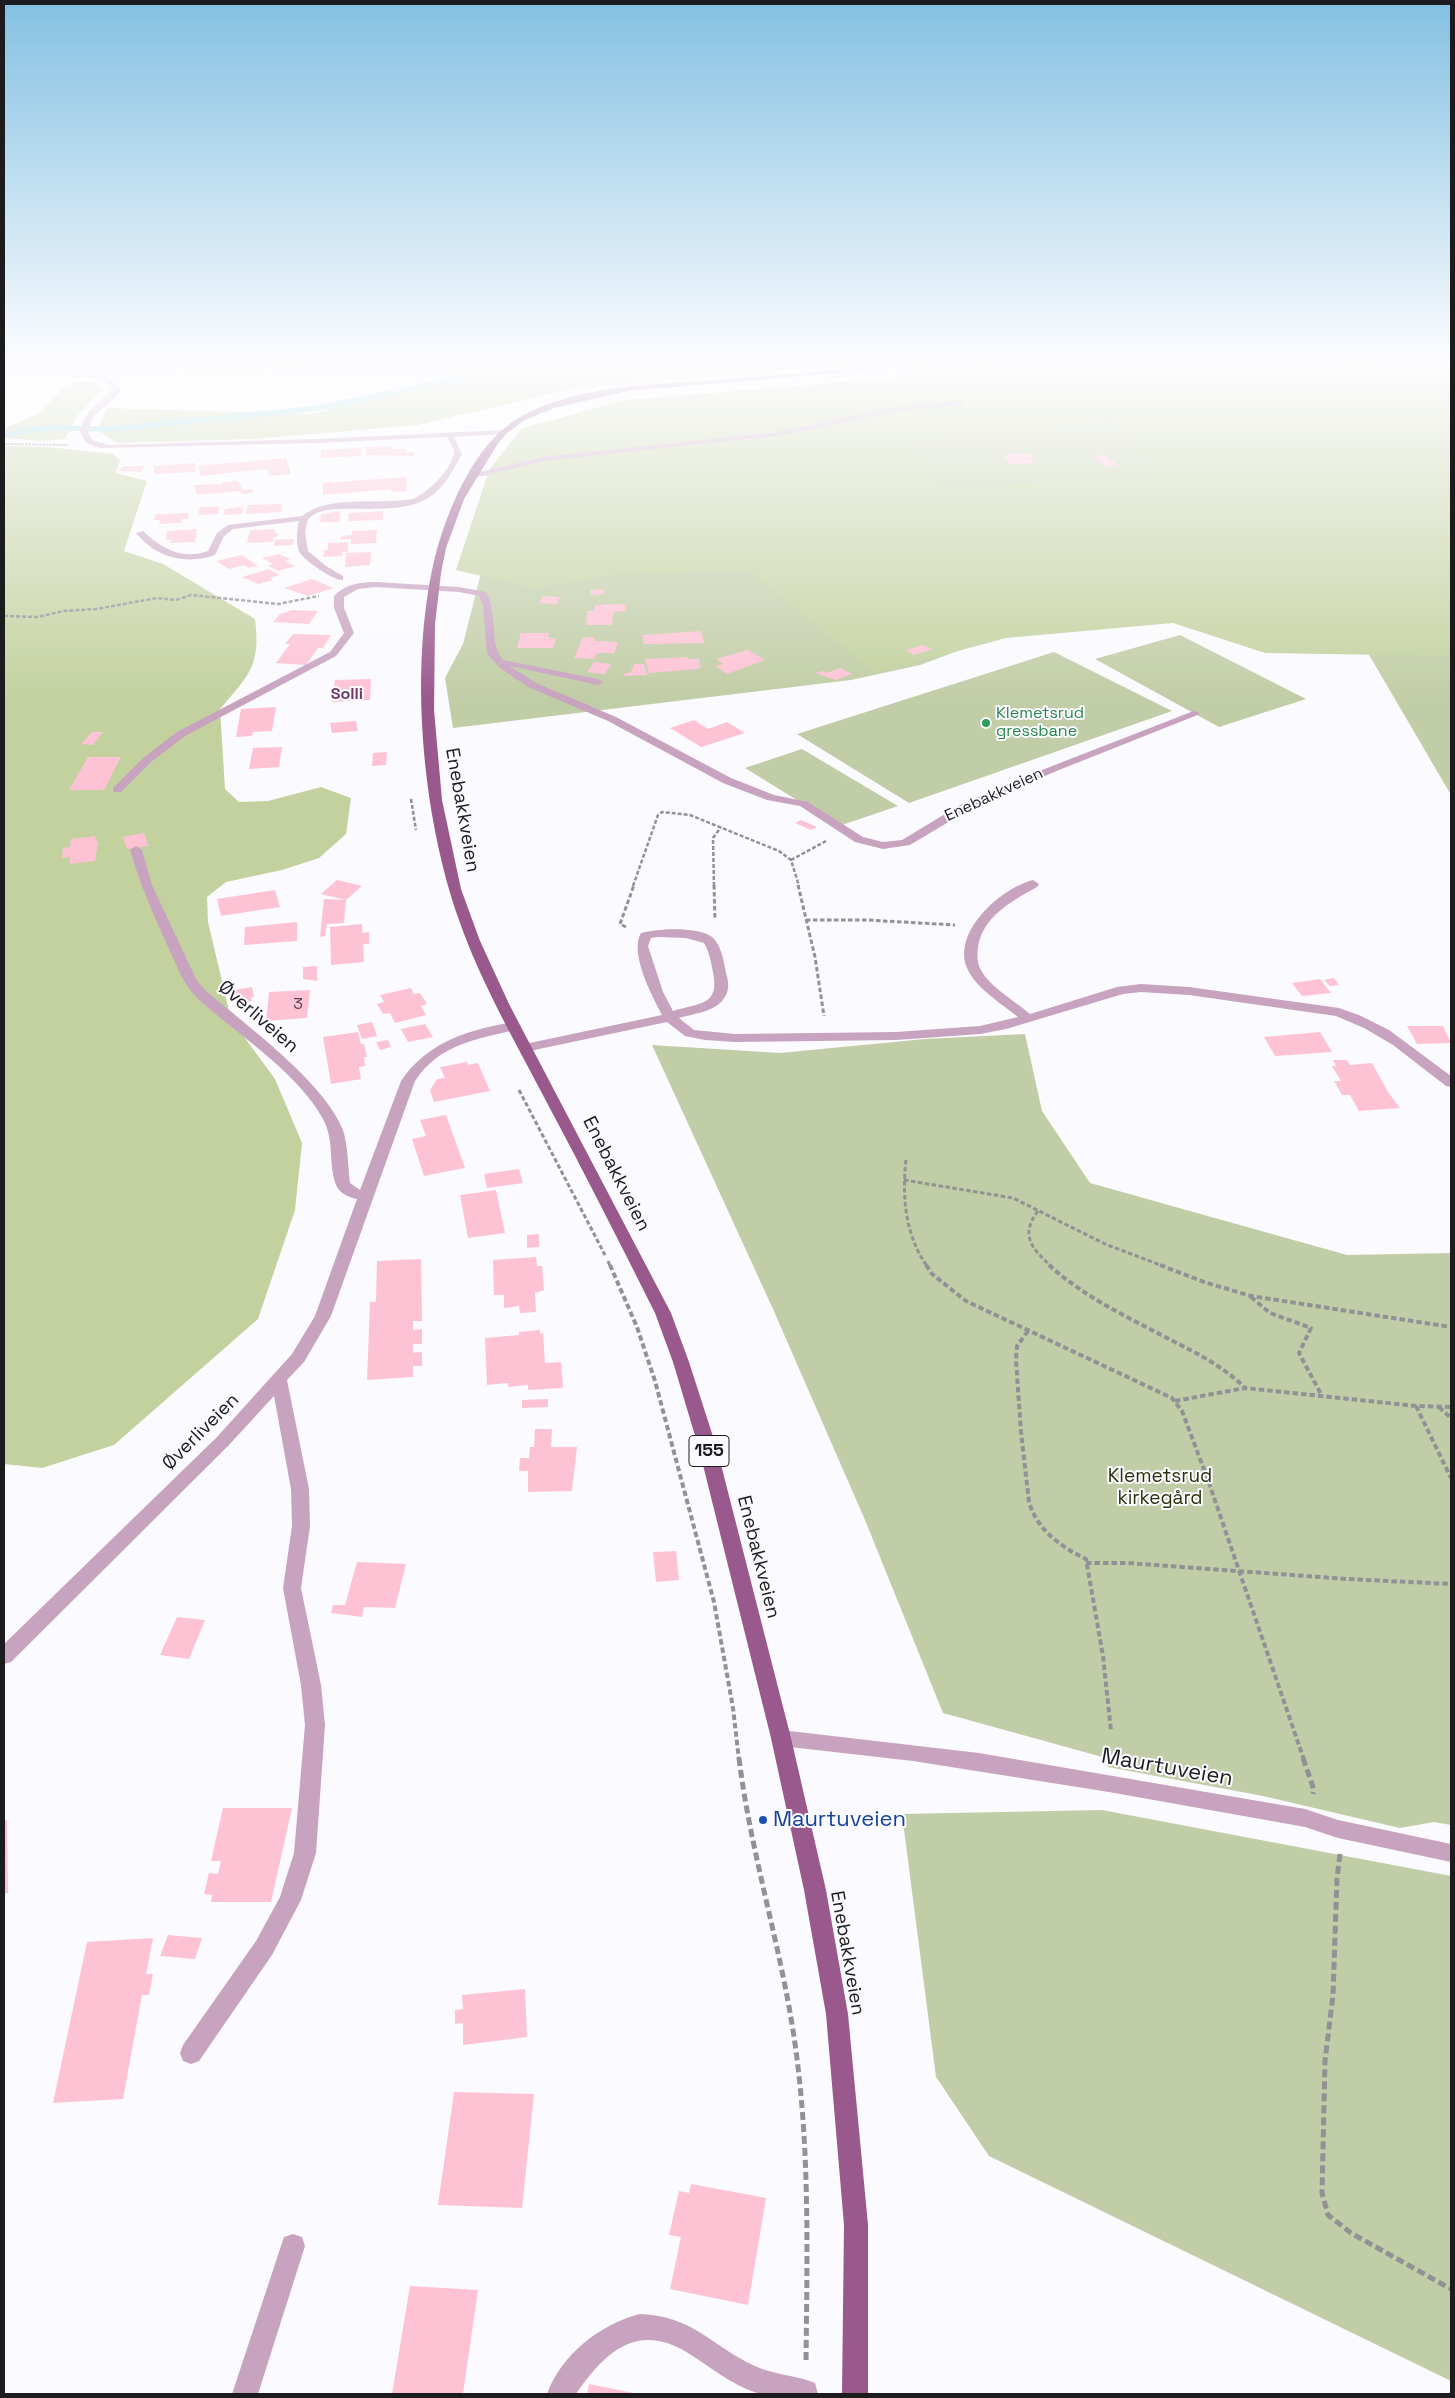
<!DOCTYPE html>
<meta charset="utf-8">
<style>
body{margin:0}
#map{position:relative;width:1455px;height:2398px;overflow:hidden;background:#fbfafe;font-family:"Space Grotesk",sans-serif}
canvas{display:block}
.frame{position:absolute;inset:0;border:5px solid #1c1b1e;pointer-events:none}
</style>
<div id="map">
<canvas width="1455" height="2398"></canvas>
<div class="frame"></div>
</div>
<script>
const g = document.querySelector('canvas').getContext('2d');
g.lineJoin = 'round';
function fill(path, color) { g.fillStyle = color; g.fill(path, 'evenodd'); }
function stroke(path, color, width, dash) { g.strokeStyle = color; g.lineWidth = width; g.lineCap = dash ? 'butt' : 'round'; g.setLineDash(dash || []); g.stroke(path); }
function label(font, color, halo, rows, align = 'center') {
  g.font = font + ' "Space Grotesk",sans-serif'; g.lineWidth = 4; g.setLineDash([]); g.textBaseline = 'middle'; g.strokeStyle = halo; g.fillStyle = color; for (const [text, x, y, turn = 0] of rows) {
    g.save(); g.translate(x, y); g.rotate((+turn || 0) * Math.PI / 180); g.textAlign = isNaN(turn) ? turn : align; if (halo) g.strokeText(text, 0, 0); g.fillText(text, 0, 0); g.restore();
  }
}
const green = new Path2D(`
 M 912,364 L 1085,364 L 983,375 Z
 M 1451,364 L 990,639 L 920,665 L 851,680 L 453,728 L 445,678 L 463,644 L 481,573 L 556,421 Z
 M 1451,428 L 1451,795 L 1354,629 Z
 M 1180,635 L 1306,699 L 1219,727 L 1095,659 Z
 M 1054,652 L 1172,711 L 909,803 L 797,734 Z
 M 802,749 L 898,806 L 839,826 L 745,768 Z
 M 1025,1034 L 1042,1111 L 1090,1183 L 1347,1255 L 1451,1253 L 1451,1825 L 1434,1822 L 1400,1828 L 1263,1796 L 1108,1767 L 1106,1758 L 943,1713 L 865,1520 L 773,1309 L 652,1045 L 780,1053 L 925,1039 Z
 M 1102,1810 L 1451,1876 L 1451,2381 L 989,2156 L 936,2077 L 902,1814 Z`);
const forest = new Path2D(`
 M 177,364 L 303,364 L 207,375 L 174,367 Z
 M 457,364 L 868,364 L 576,388 L 418,425 L 254,439 L 117,443 L 97,430 L 107,408 L 312,414 L 469,371 Z
 M 1060,364 L 1451,364 L 1451,656 L 1265,653 L 1173,623 L 1006,638 L 876,673 L 751,572 L 629,573 L 533,588 L 456,570 L 489,470 L 521,429 L 624,400 ZM 1110,420 L 1158,473 L 944,490 L 911,443 Z
 M 78,382 L 94,382 L 103,389 L 77,416 L 65,439 L 39,441 L 4,438 L 4,429 L 37,414 L 68,384 Z
 M 4,446 L 49,447 L 113,454 L 120,460 L 116,473 L 147,481 L 124,551 L 163,564 L 255,619 C 261,666 249,675 220,709 L 225,789 L 239,802 L 268,801 L 321,787 L 351,798 L 346,834 L 319,858 L 282,870 L 226,882 L 207,897 L 208,922 L 231,1019 L 275,1079 L 302,1143 L 295,1210 L 258,1319 L 114,1445 L 42,1468 L 4,1464 Z`);
const stream = new Path2D(`
 M 4,435 L 41,428 L 113,429 L 319,408 L 452,380 L 503,364`);
const building = new Path2D(`
 M 1014,364 L 1031,364 L 1038,369 L 991,374 L 981,368 Z
 M 1352,364 L 1380,364 L 1381,368 L 1352,367 Z
 M 1281,365 L 1288,369 L 1274,370 L 1267,366 Z
 M 1263,370 L 1274,376 L 1247,379 L 1235,373 Z
 M 392,446 L 392,449 L 406,449 L 406,452 L 414,452 L 415,456 L 366,455 L 366,447 Z
 M 361,448 L 361,456 L 321,458 L 321,450 Z
 M 1014,454 L 1031,454 L 1032,457 L 1029,457 L 1034,463 L 1010,464 L 1003,455 Z
 M 1093,455 L 1106,455 L 1119,466 L 1106,467 Z
 M 286,458 L 291,474 L 269,476 L 267,469 L 201,476 L 198,466 Z
 M 195,463 L 196,472 L 154,474 L 154,466 Z
 M 123,466 L 145,466 L 141,472 L 118,471 Z
 M 406,477 L 407,491 L 391,492 L 391,489 L 323,495 L 323,483 Z
 M 236,481 L 239,482 L 242,490 L 252,489 L 253,493 L 241,494 L 240,491 L 197,495 L 194,485 L 222,484 L 222,482 Z
 M 282,504 L 281,512 L 246,514 L 248,505 Z
 M 200,507 L 219,507 L 218,514 L 198,515 Z
 M 240,507 L 243,508 L 242,514 L 223,515 L 225,509 Z
 M 340,511 L 340,522 L 320,522 L 321,514 Z
 M 383,511 L 383,520 L 348,521 L 349,513 Z
 M 189,513 L 188,519 L 182,519 L 181,523 L 159,524 L 160,520 L 154,520 L 156,514 Z
 M 197,529 L 195,542 L 170,543 L 171,540 L 166,540 L 167,531 Z
 M 275,529 L 274,533 L 278,533 L 277,537 L 273,537 L 273,542 L 247,543 L 250,530 Z
 M 377,530 L 376,543 L 351,544 L 351,539 L 340,540 L 341,536 L 352,535 L 352,531 Z
 M 294,539 L 293,545 L 274,546 L 275,540 Z
 M 348,542 L 348,552 L 342,552 L 342,556 L 323,557 L 324,550 L 328,550 L 328,543 Z
 M 371,552 L 370,565 L 345,567 L 346,553 Z
 M 279,554 L 290,559 L 285,561 L 295,566 L 278,571 L 268,566 L 273,564 L 262,558 Z
 M 242,555 L 258,566 L 248,568 L 244,565 L 229,569 L 216,561 Z
 M 269,569 L 280,575 L 270,578 L 273,580 L 258,584 L 242,577 Z
 M 312,579 L 334,588 L 308,596 L 284,588 Z
 M 604,589 L 604,594 L 591,595 L 590,590 Z
 M 543,596 L 560,597 L 557,604 L 539,603 Z
 M 625,604 L 625,611 L 613,612 L 612,625 L 586,625 L 587,611 L 594,611 L 595,605 Z
 M 292,610 L 318,611 L 309,624 L 273,622 L 280,614 Z
 M 701,631 L 704,643 L 644,644 L 642,635 Z
 M 521,633 L 549,633 L 548,638 L 556,638 L 553,648 L 517,648 Z
 M 293,634 L 331,635 L 323,648 L 318,648 L 306,665 L 276,663 L 290,644 L 285,644 Z
 M 583,637 L 595,638 L 594,641 L 618,642 L 614,653 L 596,653 L 594,659 L 574,658 Z
 M 923,645 L 932,649 L 914,655 L 906,650 Z
 M 748,650 L 765,660 L 727,674 L 715,666 L 723,664 L 716,659 Z
 M 687,657 L 688,659 L 699,659 L 701,667 L 698,669 L 649,673 L 645,659 Z
 M 594,662 L 611,664 L 605,674 L 587,672 Z
 M 633,664 L 644,664 L 648,675 L 624,676 L 623,674 L 632,672 L 631,668 L 634,668 Z
 M 840,668 L 852,674 L 836,680 L 815,673 L 822,671 L 827,673 Z
 M 371,679 L 370,700 L 332,702 L 335,680 Z
 M 276,707 L 272,731 L 253,732 L 252,736 L 236,737 L 241,709 Z
 M 694,720 L 708,729 L 727,722 L 745,733 L 701,747 L 670,728 Z
 M 356,721 L 358,731 L 332,733 L 330,723 Z
 M 92,732 L 103,732 L 93,745 L 81,744 Z
 M 282,747 L 279,767 L 249,769 L 253,748 Z
 M 387,752 L 386,765 L 372,766 L 373,753 Z
 M 88,757 L 121,757 L 104,790 L 69,790 Z
 M 801,820 L 817,827 L 811,830 L 795,823 Z
 M 144,833 L 148,846 L 127,849 L 123,837 Z
 M 96,836 L 95,840 L 98,842 L 95,861 L 70,864 L 70,857 L 62,858 L 63,848 L 70,847 L 71,839 Z
 M 337,880 L 362,886 L 346,900 L 321,894 Z
 M 275,890 L 280,907 L 221,916 L 217,899 Z
 M 324,899 L 346,900 L 344,923 L 327,924 L 325,936 L 320,937 Z
 M 297,922 L 297,941 L 244,945 L 245,927 Z
 M 362,924 L 362,933 L 369,932 L 369,944 L 363,944 L 364,962 L 331,965 L 330,927 Z
 M 317,966 L 317,981 L 303,979 L 303,967 Z
 M 1334,978 L 1339,985 L 1330,986 L 1324,980 Z
 M 1320,979 L 1331,993 L 1302,996 L 1292,983 Z
 M 252,987 L 254,997 L 251,998 L 252,1001 L 238,1003 L 235,990 Z
 M 411,988 L 414,994 L 420,993 L 427,1004 L 421,1006 L 426,1015 L 395,1023 L 390,1013 L 383,1014 L 377,1004 L 384,1002 L 380,995 Z
 M 310,990 L 307,1018 L 266,1021 L 269,992 Z
 M 372,1022 L 377,1036 L 362,1039 L 357,1025 Z
 M 425,1024 L 433,1037 L 408,1042 L 401,1029 Z
 M 1407,1026 L 1443,1026 L 1451,1043 L 1417,1044 Z
 M 358,1032 L 361,1044 L 364,1044 L 367,1057 L 364,1057 L 365,1066 L 359,1067 L 361,1079 L 331,1084 L 323,1037 Z
 M 1320,1032 L 1332,1052 L 1275,1056 L 1264,1037 Z
 M 388,1040 L 391,1047 L 380,1050 L 376,1042 Z
 M 1333,1060 L 1347,1060 L 1350,1065 L 1372,1063 L 1388,1092 L 1400,1108 L 1359,1111 L 1350,1095 L 1342,1095 L 1334,1081 L 1341,1081 L 1332,1066 L 1336,1066 Z
 M 467,1062 L 468,1065 L 478,1063 L 490,1091 L 434,1102 L 430,1090 L 437,1079 L 445,1078 L 440,1067 Z
 M 446,1115 L 465,1168 L 424,1176 L 412,1139 L 426,1136 L 420,1120 Z
 M 519,1169 L 523,1183 L 487,1188 L 484,1174 Z
 M 496,1190 L 505,1233 L 468,1238 L 460,1195 Z
 M 539,1234 L 539,1247 L 527,1248 L 527,1235 Z
 M 536,1257 L 537,1266 L 542,1266 L 544,1290 L 535,1293 L 536,1312 L 520,1313 L 519,1306 L 504,1308 L 504,1295 L 494,1295 L 493,1260 Z
 M 421,1259 L 422,1321 L 413,1321 L 413,1330 L 422,1329 L 422,1344 L 413,1344 L 413,1353 L 422,1352 L 422,1366 L 413,1366 L 413,1377 L 367,1380 L 370,1302 L 376,1302 L 377,1261 Z
 M 540,1330 L 540,1334 L 543,1333 L 545,1363 L 561,1362 L 563,1388 L 528,1390 L 528,1385 L 508,1387 L 508,1383 L 487,1385 L 485,1338 L 519,1335 L 519,1332 Z
 M 548,1399 L 548,1407 L 522,1408 L 522,1400 Z
 M 535,1429 L 552,1429 L 551,1447 L 577,1447 L 572,1491 L 528,1492 L 528,1471 L 519,1471 L 520,1458 L 529,1458 L 530,1447 L 534,1447 Z
 M 676,1551 L 679,1580 L 656,1582 L 653,1552 Z
 M 357,1562 L 406,1564 L 395,1608 L 364,1607 L 362,1617 L 331,1613 L 333,1605 L 345,1605 Z
 M 177,1617 L 205,1620 L 189,1659 L 160,1655 Z
 M 223,1808 L 292,1808 L 271,1902 L 211,1902 L 212,1895 L 204,1894 L 209,1873 L 218,1874 L 221,1861 L 211,1861 Z
 M 7,1820 L 8,1893 L 4,1894 L 4,1821 Z
 M 168,1935 L 202,1938 L 195,1959 L 160,1956 Z
 M 153,1938 L 146,1974 L 153,1974 L 149,1995 L 142,1995 L 123,2099 L 53,2103 L 87,1942 Z
 M 525,1989 L 527,2037 L 463,2045 L 463,2023 L 455,2024 L 455,2010 L 463,2009 L 462,1995 Z
 M 454,2092 L 534,2094 L 522,2208 L 438,2205 Z
 M 691,2184 L 766,2198 L 748,2305 L 670,2289 L 681,2237 L 669,2235 L 679,2191 L 689,2193 Z
 M 410,2286 L 478,2290 L 463,2394 L 392,2394 Z
 M 589,2384 L 634,2393 L 634,2394 L 587,2394 Z`);
const pathFar4 = new Path2D(`
 M 4,444 L 68,445`);
const pathFar3 = new Path2D(`
 M 4,616 L 37,617 L 64,611 L 96,609 L 157,598 L 176,600 L 191,595 L 278,604 L 319,596
 M 411,799 L 416,830
 M 791,860 L 826,841
 M 633,886 L 658,815 L 662,812 L 690,815 L 779,851 L 791,860 L 799,886
 M 714,886 L 713,838 L 721,827`);
const pathFar2 = new Path2D(`
 M 714,885 L 715,919
 M 798,885 L 815,957 L 824,1016
 M 806,920 L 867,920 L 955,925
 M 626,927 L 620,924 L 634,885
 M 519,1090 L 605,1255
 M 906,1160 C 902,1197 905,1235 927,1266
 M 904,1180 L 1013,1198 L 1105,1244 L 1163,1266
 M 1038,1211 C 1020,1235 1031,1248 1051,1266
 M 608,1261 L 610,1266`);
const pathFar1 = new Path2D(`
 M 610,1265 L 637,1327 L 655,1381 L 714,1602 L 733,1708 L 739,1760
 M 926,1265 L 932,1274 L 966,1301 L 1172,1398 L 1182,1411 L 1208,1480 L 1304,1760
 M 1049,1265 C 1084,1297 1129,1318 1171,1340 C 1198,1354 1223,1366 1245,1388
 M 1160,1265 L 1204,1282 L 1251,1296 L 1451,1327
 M 1251,1297 L 1270,1313 L 1311,1328 L 1299,1353 L 1322,1396
 M 1028,1331 L 1017,1346 L 1016,1360 L 1021,1432 L 1029,1502 C 1037,1530 1061,1547 1086,1559 L 1103,1656 L 1111,1731
 M 1175,1401 L 1245,1388 L 1416,1406 L 1451,1407
 M 1416,1406 L 1451,1478
 M 1439,1407 L 1451,1418
 M 1086,1563 L 1127,1563 L 1347,1579 L 1451,1584`);
const path = new Path2D(`
 M 739,1758 C 751,1857 783,1952 796,2051 C 810,2155 807,2259 806,2364
 M 1303,1758 L 1314,1790 L 1313,1794
 M 1340,1854 L 1337,1878 L 1333,1995 L 1325,2061 L 1322,2193 L 1328,2215 L 1351,2233 L 1451,2289`);
const minor = new Path2D(`
 M 30,367 C 60,366 100,364 121,389 L 119,394 L 94,416 L 87,430 L 92,440 L 109,445 L 316,439 L 504,430 L 508,432 L 504,434 L 454,437 L 462,454 C 454,468 444,488 430,497 C 402,515 359,506 327,510 L 316,513 L 308,519 L 305,532 L 308,551 L 326,566 L 343,576 L 343,580 C 334,581 305,561 300,553 C 295,544 297,530 299,521 L 233,529 L 224,536 L 215,555 C 186,565 156,558 136,533 L 143,531 C 162,549 182,560 208,551 L 217,533 L 228,525 L 302,516 C 329,494 379,505 413,499 C 428,492 454,468 454,450 L 447,437 L 316,443 L 100,448 L 86,443 L 79,430 L 88,413 L 113,389 C 88,363 37,371 4,373 L 4,369 Z
 M 961,400 L 964,400 L 964,404 L 893,412 L 777,436 L 544,461 L 483,476 L 474,476 L 470,474 L 544,457 L 777,432 L 893,408 Z
 M 376,582 L 459,587 L 486,592 C 498,612 489,645 503,660 L 598,679 L 603,682 L 598,685 L 510,666 L 536,683 L 616,717 L 731,778 L 774,795 L 808,802 L 863,837 L 883,842 L 902,840 L 960,805 L 1024,777 L 1191,712 L 1195,711 L 1200,714 L 1059,770 L 977,805 L 910,845 L 883,849 L 855,842 L 800,806 L 767,800 L 723,783 L 608,721 L 528,687 L 500,668 L 487,654 L 483,606 L 479,596 L 459,592 L 376,587 L 358,589 L 344,597 L 344,608 L 354,633 L 336,656 L 185,736 L 151,762 L 121,792 L 113,792 L 113,788 L 143,758 L 177,732 L 330,652 L 344,633 L 334,608 L 334,596 C 345,584 361,582 376,582 Z
 M 136,846 L 142,850 L 152,885 L 197,981 L 206,991 C 245,1024 325,1083 343,1130 C 348,1146 348,1167 350,1183 L 360,1190 L 401,1081 C 427,1042 470,1029 514,1022 L 521,1026 L 519,1029 C 479,1039 440,1043 415,1081 L 331,1316 L 304,1362 L 287,1380 L 309,1489 L 310,1526 L 301,1588 L 321,1685 L 325,1725 L 316,1853 L 301,1900 L 272,1955 L 199,2061 L 191,2064 L 183,2061 L 180,2053 L 183,2045 L 256,1941 L 280,1897 L 294,1853 L 305,1725 L 301,1685 L 283,1588 L 292,1526 L 291,1489 L 274,1396 L 229,1445 L 11,1662 L 4,1664 L 4,1644 L 217,1437 L 292,1354 L 315,1316 L 357,1199 C 350,1198 339,1193 336,1185 C 328,1164 335,1141 323,1119 C 298,1072 235,1033 197,998 C 183,984 177,966 169,949 C 154,916 140,885 130,850 Z
 M 1033,880 L 1039,884 L 1037,887 C 1012,901 983,916 978,947 C 977,955 977,963 981,970 C 989,986 1016,1002 1030,1014 L 1117,987 L 1141,984 L 1189,987 L 1339,1008 L 1359,1015 L 1389,1030 L 1451,1076 L 1451,1087 L 1446,1086 L 1393,1045 L 1364,1028 L 1336,1016 L 1189,995 L 1141,992 L 1123,994 L 1006,1029 L 980,1034 L 896,1040 L 735,1042 L 705,1040 L 685,1036 L 667,1022 L 525,1052 L 518,1048 L 525,1044 L 662,1015 C 652,996 629,953 641,933 C 657,929 697,926 712,937 C 721,944 724,962 726,973 C 729,983 730,992 722,1001 C 713,1012 692,1014 679,1018 L 694,1030 L 735,1034 L 896,1032 L 980,1026 L 1018,1017 C 1002,1004 977,989 968,970 C 950,933 1001,888 1033,880 ZM 658,937 L 686,938 L 704,943 C 709,951 711,962 713,972 C 720,1006 699,1003 673,1011 L 663,992 L 648,946 L 651,938 Z
 M 781,1730 L 979,1753 L 1305,1809 L 1338,1820 L 1451,1844 L 1451,1862 L 1338,1838 L 1305,1827 L 1109,1792 L 913,1761 L 781,1746 L 774,1744 L 771,1738 L 774,1732 Z
 M 293,2234 L 302,2237 L 305,2246 L 258,2394 L 232,2394 L 281,2246 L 284,2237 Z
 M 640,2314 C 694,2316 711,2346 755,2366 C 774,2375 796,2375 815,2383 L 818,2394 C 801,2394 772,2398 757,2393 C 731,2385 711,2367 688,2353 C 637,2321 604,2353 576,2394 L 547,2394 C 561,2355 600,2324 640,2314 Z`);
const major = new Path2D(`
 M 905,364 L 941,364 L 628,391 L 554,408 L 525,420 L 507,433 L 497,445 L 464,499 L 446,548 L 441,573 L 435,624 L 434,710 L 442,800 L 461,889 L 480,941 L 510,1006 L 671,1313 L 689,1362 L 717,1449 L 791,1738 L 826,1890 L 848,2014 L 868,2225 L 868,2394 L 842,2394 L 844,2225 L 826,2014 L 804,1890 L 771,1738 L 699,1449 L 673,1362 L 655,1313 C 619,1241 583,1170 545,1099 C 515,1041 481,983 459,920 C 422,815 409,670 434,561 C 446,512 474,443 520,417 C 577,385 650,385 714,380 C 777,375 841,370 905,364 Z`);
const markers = [
 [986,723,5,"#2e9e5b"],
 [763,1820,5,"#1a4fb4"]
];
const farNeighbourhoodnames = [
 ["Solli",347,695]
];
const farLeisurenames = [
 ["Klemetsrud",996,714],
 ["gressbane",996,732]
];
const farStreetnames = [
 ["Enebakkveien",994,795,-25]
];
const numberNames = [
 ["3",298,1005]
];
const shields = [
 [709,1451,40]
];
const shieldNames = [
 ["155",709,1451]
];
const streetNames = [
 ["Enebakkveien",462,810,80],
 ["Øverliveien",258,1017,41],
 ["Enebakkveien",616,1174,63],
 ["Øverliveien",201,1432,-45],
 ["Enebakkveien",758,1557,76],
 ["Enebakkveien",847,1953,80]
];
const parkNames = [
 ["Klemetsrud",1160,1477],
 ["kirkegård",1160,1499]
];
const nearStreetnames = [
 ["Maurtuveien",1167,1768,10]
];
const nearTransitnames = [
 ["Maurtuveien",773,1820]
];
fill(green, '#c1cda6');
fill(forest, '#c3d19f');
stroke(stream, '#8dd1d9', 5.5);
fill(building, '#fdc3d5');
stroke(pathFar4, '#929195', 2, [2.5, 1]);
stroke(pathFar3, '#929195', 2.5, [4, 2]);
stroke(pathFar2, '#929195', 3, [4.5, 2.5]);
stroke(pathFar1, '#929195', 4, [5.5, 3]);
stroke(path, '#929195', 5, [8, 4]);
fill(minor, '#c8a3c0');
fill(major, '#99598d');
const sky = g.createLinearGradient(0, 0, 0, 700);
sky.addColorStop(0, '#83c0e2');
sky.addColorStop(0.52, '#fdfdff');
sky.addColorStop(1, '#fdfdff00');
g.fillStyle = sky;
g.fillRect(0, 0, 1455, 700);
for (const [x, y, r, color] of markers) { const dot = new Path2D(); dot.arc(x, y, r, 0, 2 * Math.PI); g.fillStyle = color; g.fill(dot); stroke(dot, '#fbfafe', 2); }
label('bold 16px', '#6e3766', '#fbfafe', farNeighbourhoodnames);
label('16px', '#27864d', '#fbfafe', farLeisurenames, 'left');
label('16px', '#1c1b1e', '#fbfafe', farStreetnames);
label('16px', '#54454c', null, numberNames);
for (const [x, y, w] of shields) { const box = new Path2D(); box.roundRect(x - w / 2, y - 15.5, w, 31, 4); g.fillStyle = '#fbfafe'; g.fill(box); stroke(box, '#1c1b1e', 1); }
label('bold 18px', '#1c1b1e', null, shieldNames);
label('19px', '#1c1b1e', '#fbfafe', streetNames);
label('19px', '#2a320c', '#fbfafe', parkNames);
label('22px', '#1c1b1e', '#fbfafe', nearStreetnames);
label('22px', '#164399', '#fbfafe', nearTransitnames, 'left');
</script>
